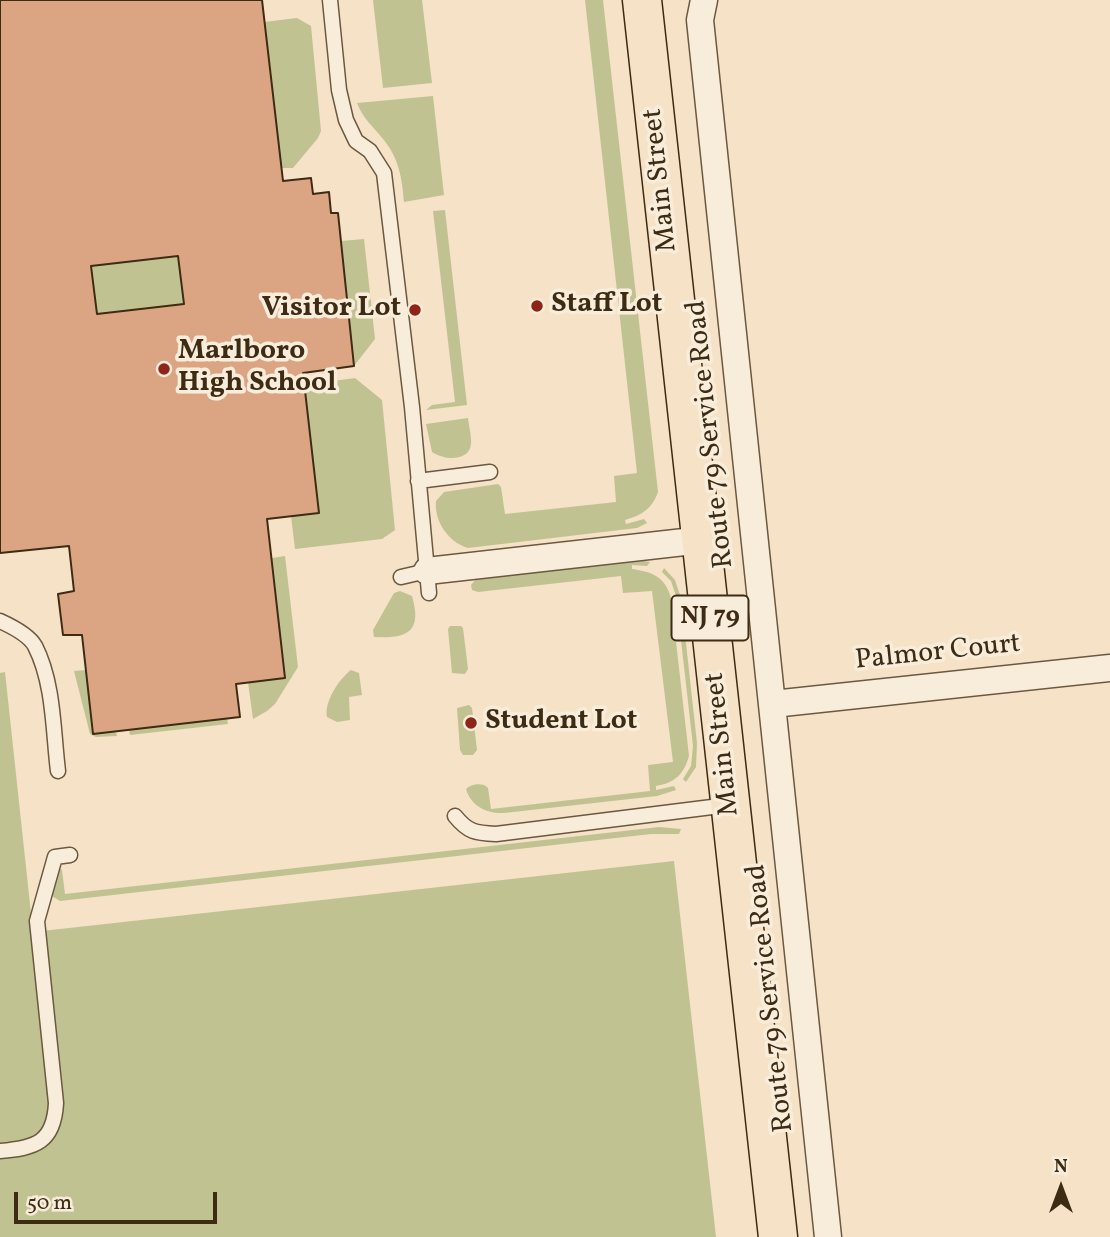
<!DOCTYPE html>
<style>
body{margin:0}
#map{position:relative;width:1110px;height:1237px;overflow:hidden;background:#f5e2c7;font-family:Vollkorn,serif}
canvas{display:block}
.north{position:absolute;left:1026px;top:1153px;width:70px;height:70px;-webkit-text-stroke:5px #f8ecdb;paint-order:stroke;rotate:0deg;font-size:19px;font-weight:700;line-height:28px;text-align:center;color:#3d2b13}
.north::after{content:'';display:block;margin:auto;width:24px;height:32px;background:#3d2b13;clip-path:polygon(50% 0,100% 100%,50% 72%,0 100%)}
.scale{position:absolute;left:14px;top:1192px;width:203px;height:32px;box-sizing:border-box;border:4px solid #3d2b13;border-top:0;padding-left:9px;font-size:21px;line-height:24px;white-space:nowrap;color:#3d2b13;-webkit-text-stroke:5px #f8ecdb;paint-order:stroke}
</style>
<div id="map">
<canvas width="1110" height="1237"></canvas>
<div class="north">N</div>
<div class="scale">50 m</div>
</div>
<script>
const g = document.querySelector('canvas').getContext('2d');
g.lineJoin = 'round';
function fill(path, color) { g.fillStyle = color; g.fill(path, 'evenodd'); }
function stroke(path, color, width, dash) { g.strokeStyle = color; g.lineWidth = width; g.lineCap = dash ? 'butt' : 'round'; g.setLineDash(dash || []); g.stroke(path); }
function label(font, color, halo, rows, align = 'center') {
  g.font = font + ' Vollkorn,serif'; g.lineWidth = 7; g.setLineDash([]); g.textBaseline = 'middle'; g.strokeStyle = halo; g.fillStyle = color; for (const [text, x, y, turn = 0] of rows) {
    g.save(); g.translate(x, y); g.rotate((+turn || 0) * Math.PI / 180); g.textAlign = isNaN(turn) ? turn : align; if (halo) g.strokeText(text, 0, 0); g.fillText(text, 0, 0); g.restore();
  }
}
const green = new Path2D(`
 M 373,0 L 422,0 L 432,83 L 383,88 Z
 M 585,0 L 603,0 L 658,492 C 652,509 642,515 625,520 L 626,524 L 644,519 L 647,523 L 637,528 L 468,548 C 448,542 434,521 436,501 L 444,492 L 498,484 L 501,487 L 505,514 L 616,502 L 614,476 L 637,473 Z
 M 297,18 L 311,26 L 321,131 L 318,138 L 293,168 L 281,168 L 264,22 Z
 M 433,96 L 444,195 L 404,202 C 402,178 399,158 383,139 C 373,126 363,119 357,103 Z
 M 445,210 L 467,405 L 426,410 L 432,405 L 455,402 L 433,211 Z
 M 364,239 L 375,339 L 354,366 L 341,241 Z
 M 178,256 L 184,304 L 97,314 L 91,266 Z
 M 355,378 L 382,400 L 395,530 L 382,539 L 295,549 L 291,516 L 319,512 L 304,385 Z
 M 468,418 C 470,436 479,456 453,458 C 445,458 439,456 432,452 L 426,424 Z
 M 285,556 L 298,667 L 275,704 L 267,711 L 253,719 L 248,682 L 285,677 L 272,558 Z
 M 639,560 L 650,562 L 647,566 L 632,565 L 632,569 C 652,572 665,576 671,598 L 689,756 C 684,774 675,783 656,786 L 656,790 L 674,786 L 676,790 L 657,796 L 504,813 C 487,814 471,806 466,789 C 471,784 483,782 488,788 L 491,809 L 650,791 L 648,765 L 673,762 L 652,591 L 623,593 L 621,576 L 478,592 L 472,590 L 471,585 L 476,579 Z
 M 664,568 L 675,580 L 681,598 L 697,743 L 696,767 L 686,782 L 683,779 L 691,766 L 693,746 L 676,596 L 671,581 L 662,572 Z
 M 400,591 L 412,596 C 422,631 409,639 374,637 L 373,630 L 394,593 Z
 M 450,626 L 461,626 L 463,628 L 468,669 L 465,674 L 452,673 L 448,629 Z
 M 86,670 L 93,733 L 116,732 L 117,736 L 96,737 L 90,734 L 74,671 Z
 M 351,670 L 359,673 L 362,695 L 349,697 L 350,720 L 337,722 L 327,717 C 324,702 339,679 351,670 Z
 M 5,672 L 33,932 L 674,861 L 716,1237 L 0,1237 L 0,673 Z
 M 469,705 L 472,708 L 477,750 L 473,755 L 463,755 L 460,750 L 457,708 Z
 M 227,718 L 228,724 L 130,735 L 129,730 Z
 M 659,827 L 681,829 L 679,834 L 651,834 L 60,901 L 52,896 L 51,893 L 59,868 L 62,870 L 65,894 Z`);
const building = new Path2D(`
 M 0,0 L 262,0 L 283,181 L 311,178 L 313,194 L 329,192 L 331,213 L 338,213 L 354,366 L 303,373 L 319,513 L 267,519 L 285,678 L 236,684 L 240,717 L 93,734 L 82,635 L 63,635 L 58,594 L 74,591 L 69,546 L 0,553 ZM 178,256 L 184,304 L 97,314 L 91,266 Z`);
const lane = new Path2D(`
 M 330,0 L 339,90 L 346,120 L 356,141 L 370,151 L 384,173 L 412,407 L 429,593
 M 418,481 L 490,472
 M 401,577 L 427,571
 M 0,621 C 11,626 29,635 35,646 C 54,683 53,731 58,771
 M 455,816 C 468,832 475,833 496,834 L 728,805
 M 0,1151 C 35,1148 54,1143 56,1103 L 37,921 L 55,857 L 70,855`);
const street = new Path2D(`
 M 704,0 L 700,20 L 828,1237
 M 427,571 L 702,540
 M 773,704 L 1110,668`);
const primary = new Path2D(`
 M 642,0 L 778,1237`);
const markers = [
 [537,306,7,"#8f2418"],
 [415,310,7,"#8f2418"],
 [164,369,7,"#8f2418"],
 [471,723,7,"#8f2418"]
];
const shields = [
 [710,618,77]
];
const shieldNames = [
 ["NJ 79",710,618]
];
const streetNames = [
 ["Main Street",662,180,-96],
 ["Route 79 Service Road",712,434,-96],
 ["Palmor Court",938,654,-6],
 ["Main Street",724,744,-96],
 ["Route 79 Service Road",772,998,-96]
];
const poiNames = [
 ["Staff Lot",551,306],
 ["Visitor Lot",401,310,"right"],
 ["Marlboro",178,353],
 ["High School",178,385],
 ["Student Lot",485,723]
];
fill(green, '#c1c292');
fill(building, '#dba584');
stroke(building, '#3d2b13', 2);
stroke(lane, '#6b5940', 17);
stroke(street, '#6b5940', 29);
stroke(primary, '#3d2b13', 41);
stroke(lane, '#f8ecdb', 14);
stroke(street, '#f8ecdb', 26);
stroke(primary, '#f5e2c7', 38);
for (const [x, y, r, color] of markers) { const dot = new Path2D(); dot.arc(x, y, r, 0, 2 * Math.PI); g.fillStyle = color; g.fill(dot); stroke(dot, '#f8ecdb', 2.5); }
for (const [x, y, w] of shields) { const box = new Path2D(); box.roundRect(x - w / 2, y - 22.5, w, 45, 5); g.fillStyle = '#f8ecdb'; g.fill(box); stroke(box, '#3d2b13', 2); }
label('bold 26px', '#3d2b13', null, shieldNames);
label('28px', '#3d2b13', '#f8ecdb', streetNames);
label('bold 28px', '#3d2b13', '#f8ecdb', poiNames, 'left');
</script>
